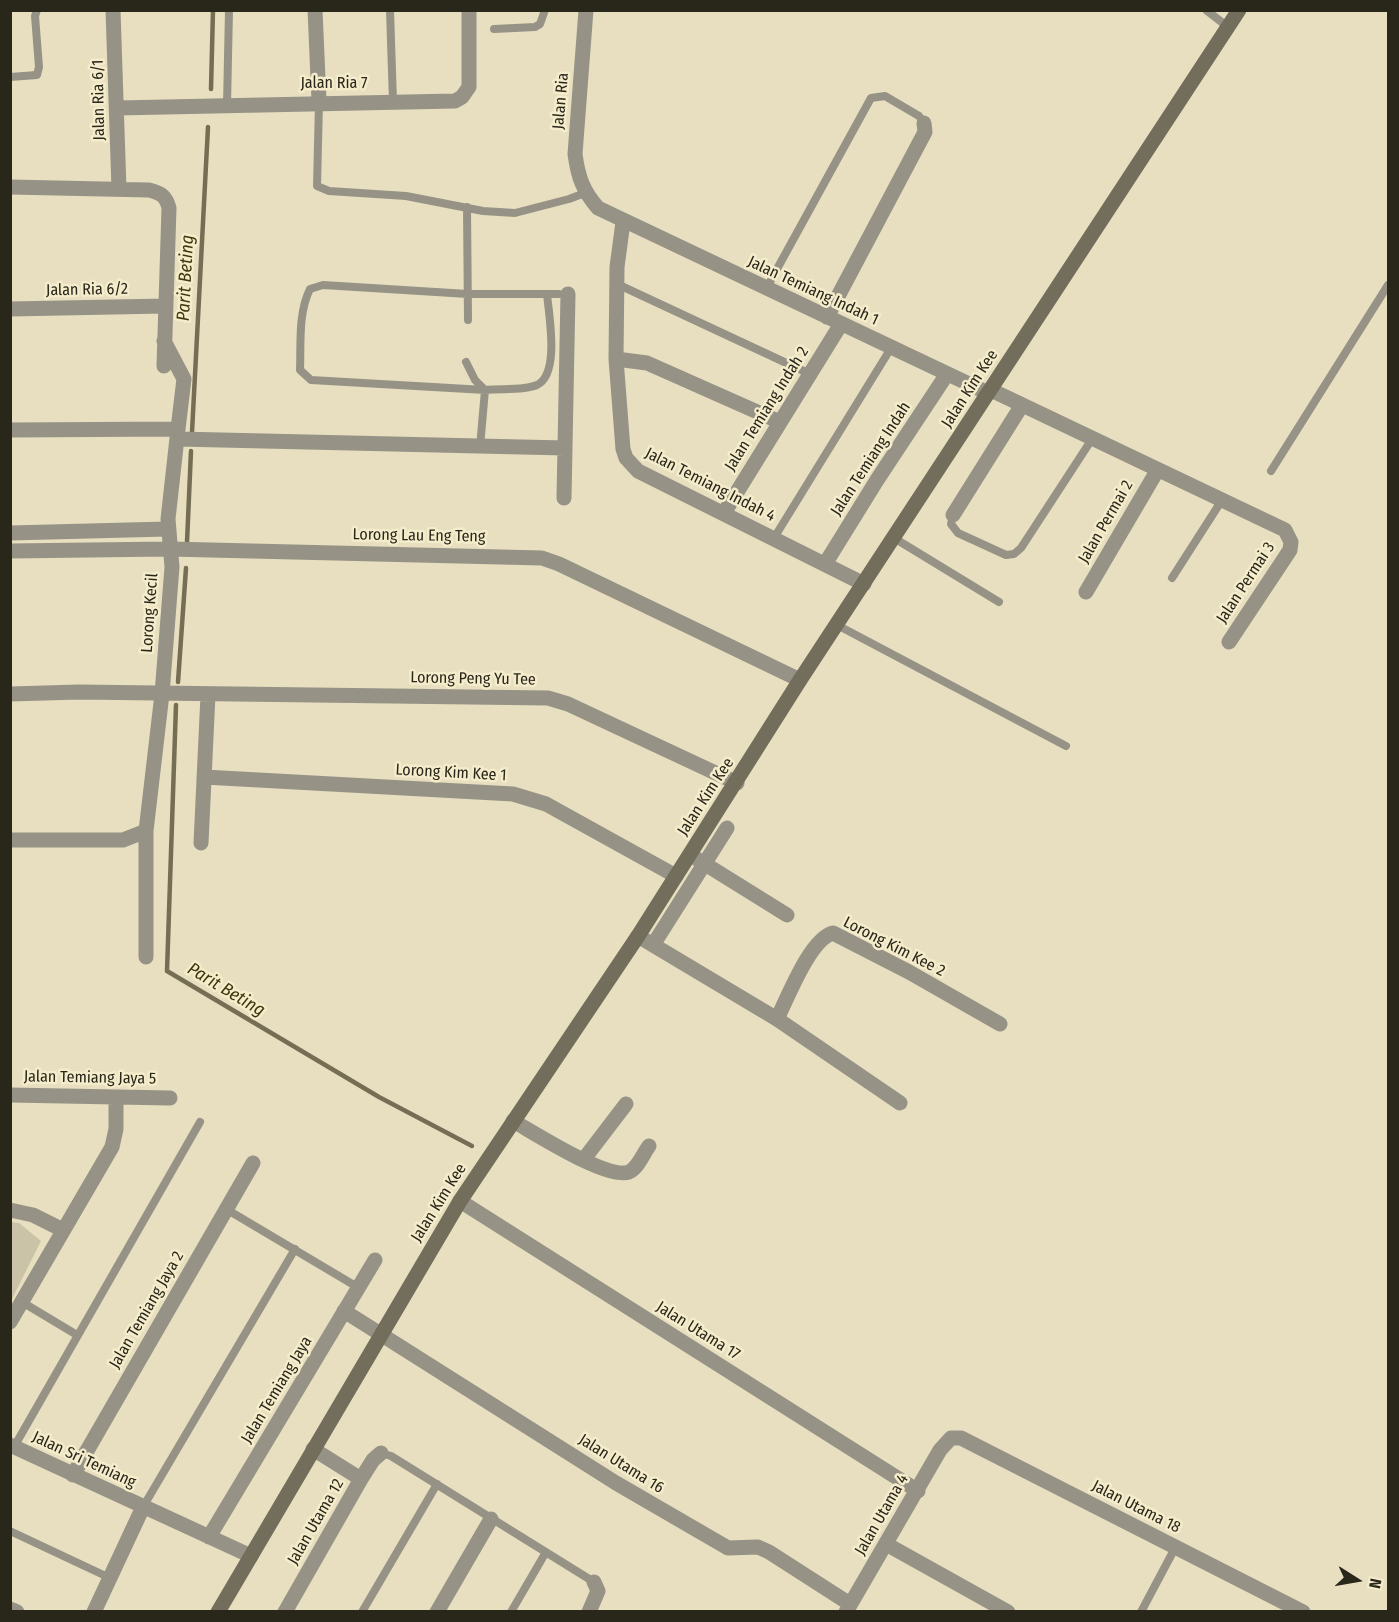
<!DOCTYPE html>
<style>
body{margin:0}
#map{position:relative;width:1399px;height:1622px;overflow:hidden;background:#e7dfbf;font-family:"Fira Sans Condensed",sans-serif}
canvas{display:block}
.frame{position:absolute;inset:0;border:12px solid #29261a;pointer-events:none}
.north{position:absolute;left:1327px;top:1550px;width:60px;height:60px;-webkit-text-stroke:4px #f5eccc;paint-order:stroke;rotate:101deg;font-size:16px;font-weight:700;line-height:24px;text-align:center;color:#29261a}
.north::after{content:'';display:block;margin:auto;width:21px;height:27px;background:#29261a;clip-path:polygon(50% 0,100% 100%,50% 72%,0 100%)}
</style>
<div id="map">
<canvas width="1399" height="1622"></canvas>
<div class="frame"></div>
<div class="north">N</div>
</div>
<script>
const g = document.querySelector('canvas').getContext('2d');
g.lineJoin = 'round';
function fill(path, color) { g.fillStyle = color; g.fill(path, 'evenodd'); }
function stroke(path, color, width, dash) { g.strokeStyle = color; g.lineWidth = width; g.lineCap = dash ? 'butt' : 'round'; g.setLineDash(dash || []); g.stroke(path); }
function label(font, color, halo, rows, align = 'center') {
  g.font = font + ' "Fira Sans Condensed",sans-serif'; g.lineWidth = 5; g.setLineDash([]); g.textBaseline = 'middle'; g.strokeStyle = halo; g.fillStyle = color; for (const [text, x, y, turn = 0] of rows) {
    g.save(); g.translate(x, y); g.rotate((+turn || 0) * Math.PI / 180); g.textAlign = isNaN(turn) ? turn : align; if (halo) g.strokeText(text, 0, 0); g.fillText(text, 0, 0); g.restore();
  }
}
const green = new Path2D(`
 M 11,1222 L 19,1223 L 41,1241 L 11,1301 Z`);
const stream = new Path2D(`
 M 211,89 L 213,10
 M 192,432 L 208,127
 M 187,542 L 191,451
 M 178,682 L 186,568
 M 176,705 L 167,971 L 379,1097 L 472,1146`);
const lane = new Path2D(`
 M 390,10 L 393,102
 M 1206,10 L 1228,27
 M 494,29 L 535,27 L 540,24 L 545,10
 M 10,77 L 37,75 L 39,67 L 35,16 L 37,10
 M 319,103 L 317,186 L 329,191 L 406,196 L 483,211 L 515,213 L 569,199 L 585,193
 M 227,105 L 229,10
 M 467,207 L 468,320
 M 617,284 L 810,374
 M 766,289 L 871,98 L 885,96 L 919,116 L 924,123
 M 466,362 L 475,380 L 485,390 C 501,388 523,391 537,385 C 560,374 549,316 547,294
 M 480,447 L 485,390 L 311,380 L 300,370 C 301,344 298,313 310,289 L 323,285 L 468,294 L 559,294
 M 1271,471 L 1388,285
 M 953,515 L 951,524 L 958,533 L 1006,555 L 1014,554 L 1021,548 L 1092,439
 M 774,538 L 891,348
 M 894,538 L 999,602
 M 1172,578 L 1222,500
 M 837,625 L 1066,746
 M 226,1209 L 359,1288
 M 22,1302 L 77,1335
 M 14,1447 L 200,1122
 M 381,1453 L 391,1456 L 594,1582
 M 143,1507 L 295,1249
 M 10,1531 L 110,1578
 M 362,1612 L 437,1484
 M 511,1612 L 546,1552
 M 1141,1612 L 1175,1548`);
const street = new Path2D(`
 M 113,10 L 119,189
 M 315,10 L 319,101
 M 586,10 L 575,154 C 578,177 583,191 598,208 L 988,393
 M 117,108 L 455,101 L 462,97 L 469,87 L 469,10
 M 10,187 L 149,190 C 161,193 166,196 169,208 L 164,366
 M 623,222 L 617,267 L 616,359 L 623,449 L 626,458 L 638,471 L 864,584
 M 10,309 L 165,306
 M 827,317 L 925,132 L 924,123
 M 164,341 L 184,379 L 178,429
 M 616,359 L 647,363 L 780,422
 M 991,390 L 1285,530 L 1291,542 L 1290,550 L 1229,642
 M 10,430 L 178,429 L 168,519 L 172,567 L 162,694 L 146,831 L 123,840 L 10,840
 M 178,439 L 565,448
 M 564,498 L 568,294
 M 724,513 L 841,324
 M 953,515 L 1022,405
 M 10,533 L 168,529
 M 10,551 L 169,549 L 542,558 L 559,564 L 800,680
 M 825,564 L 877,480 L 947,374
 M 1086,592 L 1157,471
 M 10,694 L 79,692 L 548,698 L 568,704 L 737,783
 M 204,777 L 513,794 L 546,804 L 676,876
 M 201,843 L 208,695
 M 697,859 L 787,915
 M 638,936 L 777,1019 L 900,1103
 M 653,945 L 727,828
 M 146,957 L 146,831
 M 777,1019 C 788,997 810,939 833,933 L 909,972 L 1000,1024
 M 10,1095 L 170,1098
 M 513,1121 C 535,1133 607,1180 629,1172 C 638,1168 643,1154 649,1146
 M 584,1159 L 626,1104
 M 460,1201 L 918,1491
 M 10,1210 L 33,1215 L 63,1230
 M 344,1311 L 616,1483 L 728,1548 L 758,1547 L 769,1552 L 850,1604
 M 10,1322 L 112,1147 L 116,1129 L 116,1097
 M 10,1445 L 251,1556
 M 313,1449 L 361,1479
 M 73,1475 L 253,1163
 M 209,1537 L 375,1260
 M 886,1544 L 1008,1612
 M 10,1609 L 17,1612
 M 94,1612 L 143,1507
 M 285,1612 L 361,1479 L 373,1460 L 381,1453
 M 437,1612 L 491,1519
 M 589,1612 L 598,1591 L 594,1582
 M 846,1612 L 940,1450 L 951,1438 L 961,1438 L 1303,1612`);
const secondary = new Path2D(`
 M 218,1612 L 460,1201 L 638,936 L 800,680 L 1239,10`);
const streetNames = [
 ["Jalan Ria 7",334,84],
 ["Jalan Ria 6/1",99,100,-91],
 ["Jalan Ria",561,101,-85],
 ["Jalan Ria 6/2",87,290,-1],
 ["Jalan Temiang Indah 1",813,291,25],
 ["Jalan Kim Kee",970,389,-57],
 ["Jalan Temiang Indah 2",767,409,-58],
 ["Jalan Temiang Indah",871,459,-57],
 ["Jalan Temiang Indah 4",710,485,27],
 ["Jalan Permai 2",1106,522,-60],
 ["Lorong Lau Eng Teng",419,536,1],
 ["Jalan Permai 3",1246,583,-57],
 ["Lorong Kecil",150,613,-86],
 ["Lorong Peng Yu Tee",473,679,1],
 ["Lorong Kim Kee 1",451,773,3],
 ["Jalan Kim Kee",706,797,-57],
 ["Lorong Kim Kee 2",894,947,27],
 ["Jalan Temiang Jaya 5",90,1078,1],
 ["Jalan Kim Kee",439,1203,-58],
 ["Jalan Temiang Jaya 2",147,1310,-60],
 ["Jalan Utama 17",698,1331,32],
 ["Jalan Temiang Jaya",277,1390,-59],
 ["Jalan Sri Temiang",84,1460,25],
 ["Jalan Utama 16",621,1464,32],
 ["Jalan Utama 18",1136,1507,27],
 ["Jalan Utama 4",882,1515,-60],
 ["Jalan Utama 12",316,1522,-60]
];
const waterNames = [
 ["Parit Beting",186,278,-87],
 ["Parit Beting",226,990,31]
];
fill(green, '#cbc3a7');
stroke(stream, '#756d54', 4.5);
stroke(lane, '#969386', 8);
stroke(street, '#969386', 15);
stroke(secondary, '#736e5b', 15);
label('16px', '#29261a', '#f5eccc', streetNames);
label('italic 18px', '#40360c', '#f5eccc', waterNames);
</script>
